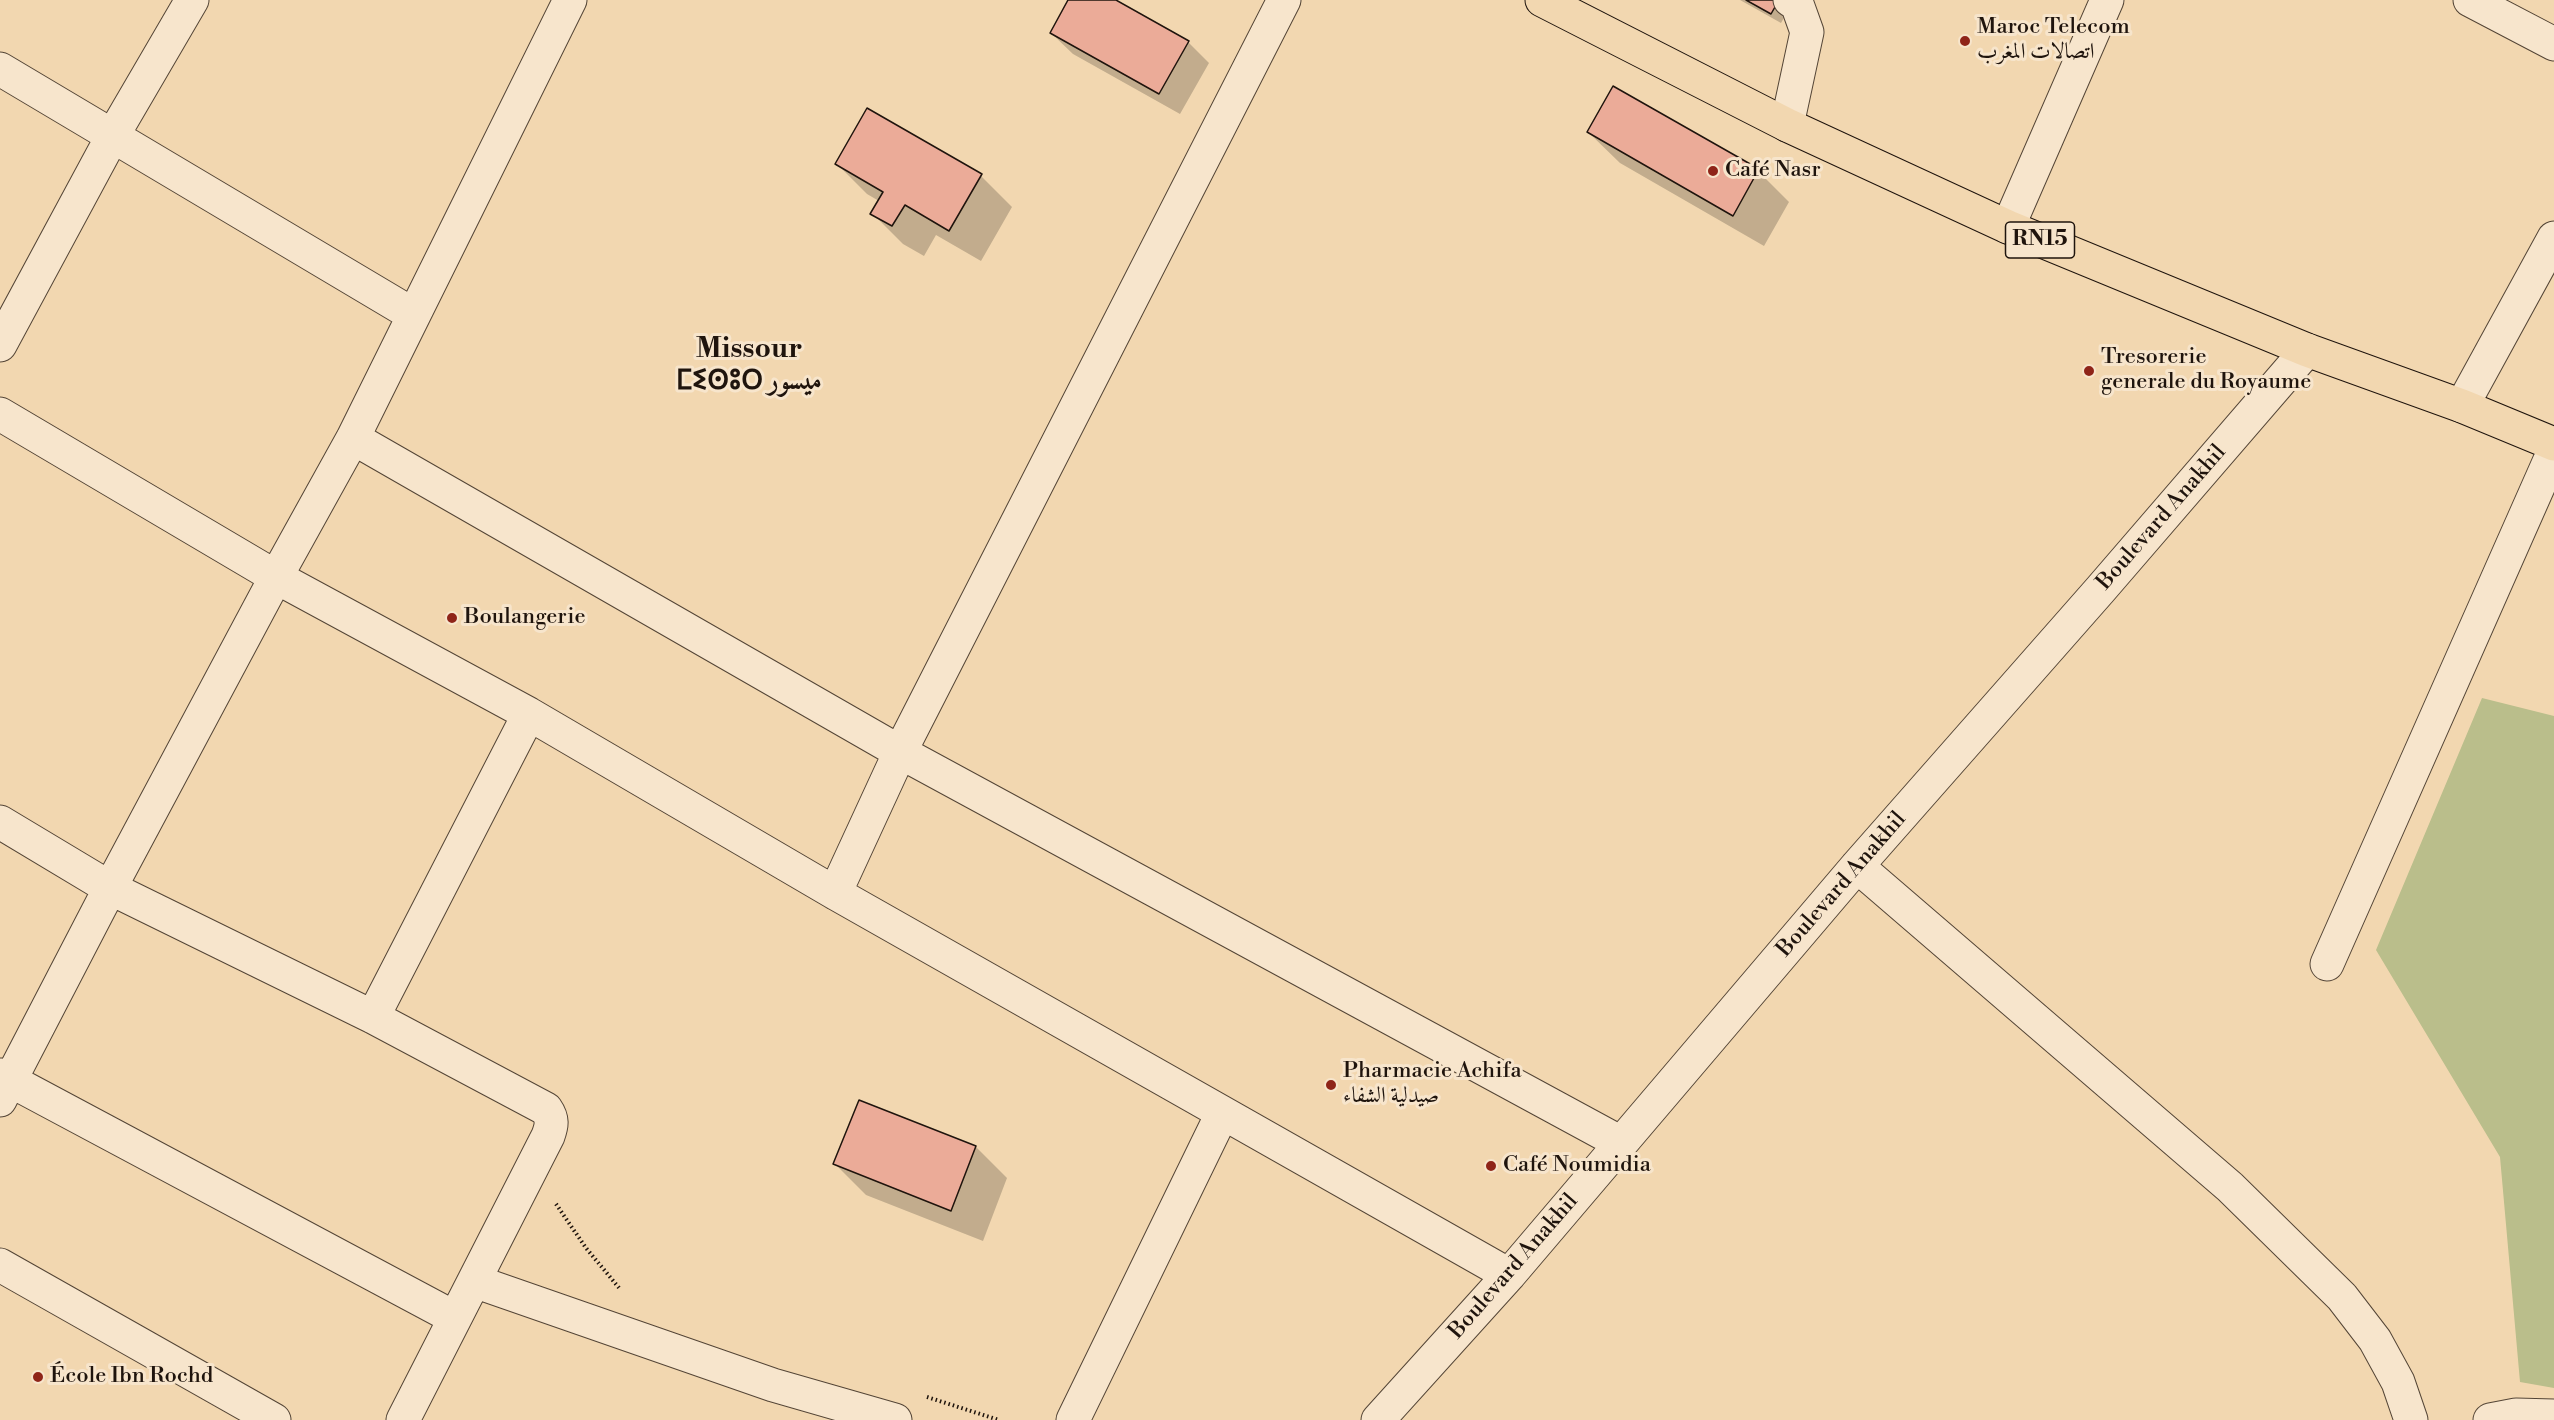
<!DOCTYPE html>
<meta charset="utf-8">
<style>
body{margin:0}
canvas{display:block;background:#f2d7b0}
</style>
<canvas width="2554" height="1420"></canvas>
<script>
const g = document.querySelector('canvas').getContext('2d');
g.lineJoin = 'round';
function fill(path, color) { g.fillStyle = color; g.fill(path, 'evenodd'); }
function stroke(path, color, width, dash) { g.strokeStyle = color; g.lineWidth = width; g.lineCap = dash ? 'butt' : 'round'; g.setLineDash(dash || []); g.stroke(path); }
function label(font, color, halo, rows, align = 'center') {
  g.font = font + ' "Libre Bodoni",Amiri,"Noto Sans Tifinagh",serif'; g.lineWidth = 6; g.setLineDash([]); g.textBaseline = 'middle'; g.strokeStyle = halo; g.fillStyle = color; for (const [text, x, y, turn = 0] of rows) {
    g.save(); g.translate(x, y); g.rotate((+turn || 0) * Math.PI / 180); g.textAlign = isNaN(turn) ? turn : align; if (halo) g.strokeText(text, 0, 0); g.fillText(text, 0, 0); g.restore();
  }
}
const green = new Path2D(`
 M 2482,698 L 2554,716 L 2554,1388 L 2520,1382 L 2500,1157 L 2376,950 Z`);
const shadow = new Path2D(`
 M 1070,0 L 1113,0 L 1188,42 L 1209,63 L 1180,114 L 1073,54 L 1051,33 Z
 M 1740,0 L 1794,0 L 1781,23 Z
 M 1613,88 L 1758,171 L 1789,202 L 1764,246 L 1620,163 L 1588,132 Z
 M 836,163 L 981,176 L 1012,207 L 981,261 L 936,235 L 924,256 L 903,244 L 872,213 L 879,201 L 867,194 Z
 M 860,1102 L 976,1147 L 1007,1178 L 983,1241 L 866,1195 L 835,1164 Z`);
const building = new Path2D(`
 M 1068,0 L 1116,0 L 1189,41 L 1159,94 L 1050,33 Z
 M 1746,0 L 1779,0 L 1771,14 Z
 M 1613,86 L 1759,169 L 1733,216 L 1587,132 Z
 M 867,108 L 982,174 L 949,231 L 905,205 L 892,226 L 870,214 L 883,192 L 835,164 Z
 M 859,1100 L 976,1146 L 951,1211 L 833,1164 Z`);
const path = new Path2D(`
 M 556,1204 L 586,1248 L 620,1289
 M 927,1397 L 999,1420`);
const minor = new Path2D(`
 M 1284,0 L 900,752 L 1621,1143
 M 2470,0 L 2554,44
 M 0,69 L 412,314
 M 1787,125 L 1807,32 L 1797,4 L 1790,0
 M 2008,227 L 2107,0
 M 0,345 L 112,137 L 192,0
 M 2462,406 L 2554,238
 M 0,414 L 276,577 L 529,714 L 835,893 L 1509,1275
 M 353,438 L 900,752 L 835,893
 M 0,822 L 110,888 L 373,1017 L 546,1109 C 553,1119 552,1125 548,1136 L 474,1281
 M 1857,866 L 2230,1187 L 2342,1297 L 2375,1340 L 2398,1382 L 2411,1420
 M 2327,964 L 2554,451
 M 373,1017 L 529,714
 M 0,1075 L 455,1318
 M 0,1100 L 110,888 L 276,577 L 353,438 L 570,0
 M 0,1265 L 274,1420
 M 403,1420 L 474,1281 L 773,1385 L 895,1420
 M 1073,1420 L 1222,1114
 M 1378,1420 L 1509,1275 L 1857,866 L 2100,590 L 2307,350
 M 2490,1420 L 2516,1415 L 2554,1416`);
const major = new Path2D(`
 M 1542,0 L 1787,125 L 2008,227 L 2307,350 L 2462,406 L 2554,444`);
const markers = [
 [1965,41,6,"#8f2418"],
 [1713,171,6,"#8f2418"],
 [2089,371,6,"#8f2418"],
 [452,618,6,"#8f2418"],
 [1331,1085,6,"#8f2418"],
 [1491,1166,6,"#8f2418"],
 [38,1377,6,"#8f2418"]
];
const shields = [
 [2040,240,69]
];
const shieldNames = [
 ["RN15",2040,240]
];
const poiNames = [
 ["Maroc Telecom",1977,28],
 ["اتصالات المغرب",1977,53],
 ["Café Nasr",1725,171],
 ["Tresorerie",2101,358],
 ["generale du Royaume",2101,383],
 ["Boulangerie",464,618],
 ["Pharmacie Achifa",1343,1072],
 ["صيدلية الشفاء",1343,1097],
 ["Café Noumidia",1503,1166],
 ["École Ibn Rochd",50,1377]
];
const streetNames = [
 ["Boulevard Anakhil",2162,518,-49],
 ["Boulevard Anakhil",1842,885,-49],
 ["Boulevard Anakhil",1514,1267,-49]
];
const districtNames = [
 ["Missour",749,350],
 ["ⵎⵉⵙⵓⵔ ميسور",749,382]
];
fill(green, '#babe8b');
fill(shadow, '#0003');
fill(building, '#ebab98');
stroke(building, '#1f140d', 1.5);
stroke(minor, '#544536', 35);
stroke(major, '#1f140d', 35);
stroke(path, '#1f140d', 4, [1.5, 3]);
stroke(minor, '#f7e5cc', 33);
stroke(major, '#f2d7b0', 33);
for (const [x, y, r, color] of markers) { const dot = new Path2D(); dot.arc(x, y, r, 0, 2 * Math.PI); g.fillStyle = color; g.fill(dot); stroke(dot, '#f7e5cc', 2); }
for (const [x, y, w] of shields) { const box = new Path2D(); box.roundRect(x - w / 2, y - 18, w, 36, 4.5); g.fillStyle = '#f7e5cc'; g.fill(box); stroke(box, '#1f140d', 1.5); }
label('bold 21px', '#1f140d', null, shieldNames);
label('22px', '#1f140d', '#f7e5cc', poiNames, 'left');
label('22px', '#1f140d', '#f7e5cc', streetNames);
label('bold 28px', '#1f140d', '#f7e5cc', districtNames);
</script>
